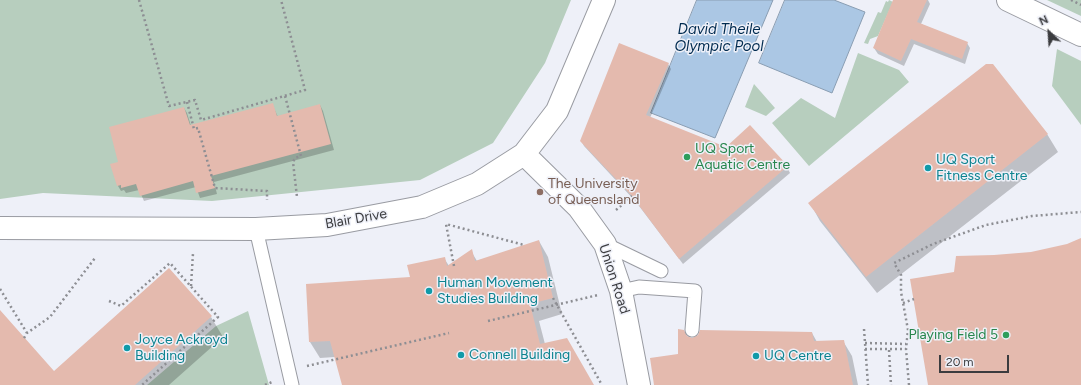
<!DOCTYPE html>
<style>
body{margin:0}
#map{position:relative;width:1081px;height:385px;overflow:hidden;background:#eef0f8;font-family:Figtree,sans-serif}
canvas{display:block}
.north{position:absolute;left:1029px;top:12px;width:40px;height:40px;-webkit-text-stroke:3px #eef0f8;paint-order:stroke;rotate:335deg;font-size:11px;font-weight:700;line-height:16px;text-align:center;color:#3b3c3f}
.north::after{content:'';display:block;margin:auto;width:14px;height:18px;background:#3b3c3f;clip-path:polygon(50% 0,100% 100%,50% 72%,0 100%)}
.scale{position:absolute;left:939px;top:355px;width:70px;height:18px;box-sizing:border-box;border:2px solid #3b3c3f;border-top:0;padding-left:5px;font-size:12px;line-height:14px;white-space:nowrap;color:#3b3c3f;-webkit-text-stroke:3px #eef0f8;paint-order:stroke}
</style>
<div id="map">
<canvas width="1081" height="385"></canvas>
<div class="north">N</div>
<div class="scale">20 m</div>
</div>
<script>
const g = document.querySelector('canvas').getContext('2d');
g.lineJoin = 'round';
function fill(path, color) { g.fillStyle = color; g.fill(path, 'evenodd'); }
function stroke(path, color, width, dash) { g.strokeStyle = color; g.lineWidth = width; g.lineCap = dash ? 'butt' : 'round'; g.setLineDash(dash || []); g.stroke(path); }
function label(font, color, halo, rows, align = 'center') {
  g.font = font + ' Figtree,sans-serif'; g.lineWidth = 3; g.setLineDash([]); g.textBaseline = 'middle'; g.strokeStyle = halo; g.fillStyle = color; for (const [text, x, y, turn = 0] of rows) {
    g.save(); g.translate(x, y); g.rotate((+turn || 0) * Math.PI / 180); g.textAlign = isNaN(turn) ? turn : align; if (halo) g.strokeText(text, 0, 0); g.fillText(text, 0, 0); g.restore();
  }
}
const green = new Path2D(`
 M 0,0 L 571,0 L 545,63 L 493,143 L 420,180 L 212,201 L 43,193 L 0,199 Z
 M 889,0 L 893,2 L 878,36 L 870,39 L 868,44 L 864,43 L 878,12 L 881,13 L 886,1 L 888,2 Z
 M 1047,0 L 1081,0 L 1081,16 Z
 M 1057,49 L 1081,61 L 1081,125 L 1052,86 Z
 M 858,53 L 899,70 L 909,82 L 809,166 L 772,123 L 801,98 L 835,118 Z
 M 754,84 L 775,108 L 766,116 L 745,107 Z
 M 248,311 L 269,385 L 147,385 L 216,326 Z`);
const water = new Path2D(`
 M 697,0 L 773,0 L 715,138 L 651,113 Z
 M 785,0 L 834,0 L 865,12 L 832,93 L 759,63 Z`);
const shadow = new Path2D(`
 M 895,0 L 928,0 L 930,4 L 921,24 L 967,43 L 970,48 L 965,64 L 914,44 L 904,66 L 878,54 L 874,48 Z
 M 668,64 L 671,69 L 650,118 L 726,148 L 750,126 L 787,167 L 790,173 L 683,264 L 636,202 L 584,146 L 581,140 Z
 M 272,104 L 278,117 L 320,105 L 323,111 L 334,150 L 214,182 L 217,194 L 200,198 L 196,187 L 144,201 L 139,190 L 126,193 L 124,190 L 121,191 L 118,186 L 120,163 L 184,108 L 187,113 L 191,126 Z
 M 1047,134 L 1058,152 L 877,293 L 820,221 L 810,203 Z
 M 539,241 L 548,257 L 562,314 L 539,321 L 545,344 L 593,385 L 343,385 L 335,357 L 320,358 L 310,342 L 411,278 L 444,258 L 449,266 L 471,251 L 477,261 Z
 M 0,312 L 53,373 L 211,317 L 223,337 L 169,385 L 0,385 Z
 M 812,333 L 817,342 L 843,341 L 852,356 L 858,385 L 655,385 L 679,355 L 687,338 L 692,339 Z`);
const building = new Path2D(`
 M 893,0 L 927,0 L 917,22 L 968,42 L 962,59 L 911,39 L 901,61 L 873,48 Z
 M 619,43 L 669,63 L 646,115 L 726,147 L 750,125 L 788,166 L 679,259 L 632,196 L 580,141 Z
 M 986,64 L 993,64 L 1048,134 L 866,277 L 808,203 Z
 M 273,103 L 277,116 L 320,104 L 331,144 L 211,176 L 215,188 L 196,193 L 193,181 L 140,196 L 136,184 L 121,188 L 121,185 L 117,186 L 110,164 L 118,162 L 109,127 L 184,107 L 190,125 Z
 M 1081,238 L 1081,385 L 928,385 L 910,279 L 954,272 L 956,256 L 994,255 L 1031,252 L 1067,244 Z
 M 539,240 L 553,298 L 530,304 L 540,344 L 567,338 L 594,385 L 342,385 L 330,341 L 309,342 L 306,284 L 410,277 L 407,265 L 445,257 L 447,266 L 472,249 L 475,261 Z
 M 169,268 L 212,316 L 135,385 L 0,385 L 0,310 L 54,371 Z
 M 678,329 L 684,330 L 687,336 L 692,338 L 698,335 L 700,330 L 812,332 L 814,341 L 844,340 L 853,385 L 654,385 L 650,358 L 678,354 Z`);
const path = new Path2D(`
 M 139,0 L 169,106 L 195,100 L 201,120 L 305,90 L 281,0
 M 1071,0 L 1081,5
 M 285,96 L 301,156 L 295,158 L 293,162 L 297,197
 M 187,102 L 194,129 L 198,128 L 215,188 L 267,191 L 267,200
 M 616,210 L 632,196
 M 454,266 L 446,224 L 524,245
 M 191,286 L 193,253
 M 0,289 L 27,333
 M 553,298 L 602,385
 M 109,301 L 121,306 L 170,263 L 218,317 L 142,385
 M 903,303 L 914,299
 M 488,321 L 598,295
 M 864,329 L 868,385
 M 24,338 L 27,333 L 50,317 L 95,258
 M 865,343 L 906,344
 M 865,349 L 906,349
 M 889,350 L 891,385
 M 307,366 L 449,333
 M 265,385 L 272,382
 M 909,385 L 906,349 L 908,330 L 901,292 L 901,275 L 894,263 L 933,244 L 986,225 L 1032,216 L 1081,212`);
const lane = new Path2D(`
 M 256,229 L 292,385
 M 605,244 L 661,271
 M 621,291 L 639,287 L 695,291 L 692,330`);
const street = new Path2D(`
 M 1008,0 L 1081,35
 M 524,154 L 579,208 L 605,244 L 621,291 L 639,385
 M 0,228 L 256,229 L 327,225 L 422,207 L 477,184 L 524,154 L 557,111 L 604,0`);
const markers = [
 [687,157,4,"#2e9e5b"],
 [928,168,4,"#0f9aa8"],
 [540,192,4,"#8d6e63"],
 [429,291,4,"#0f9aa8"],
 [1006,335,4,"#2e9e5b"],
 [127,348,4,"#0f9aa8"],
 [461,355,4,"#0f9aa8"],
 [756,356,4,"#0f9aa8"]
];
const leisureNames = [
 ["UQ Sport",695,149],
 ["Aquatic Centre",695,165],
 ["Playing Field 5",998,335,"right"]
];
const cultureNames = [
 ["UQ Sport",936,160],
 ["Fitness Centre",936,176],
 ["Human Movement",437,283],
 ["Studies Building",437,299],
 ["Joyce Ackroyd",135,340],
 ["Building",135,356],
 ["Connell Building",469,355],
 ["UQ Centre",764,356]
];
const educationNames = [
 ["The University",548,184],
 ["of Queensland",548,200]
];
const streetNames = [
 ["Blair Drive",356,219,-10],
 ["Union Road",614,279,72]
];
const waterNames = [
 ["David Theile",719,30],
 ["Olympic Pool",719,47]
];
fill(green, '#b7cebe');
fill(water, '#abc7e4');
stroke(water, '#899db2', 1);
fill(shadow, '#0003');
fill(building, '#e4baae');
stroke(lane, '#999ba2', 15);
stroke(street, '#999ba2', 24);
stroke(path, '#8d8e93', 2.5, [2, 3]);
stroke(lane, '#fff', 13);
stroke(street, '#fff', 22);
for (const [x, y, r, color] of markers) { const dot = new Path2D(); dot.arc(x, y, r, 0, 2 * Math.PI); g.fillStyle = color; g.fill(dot); stroke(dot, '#eef0f8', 1.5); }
label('14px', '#27864d', '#eef0f8', leisureNames, 'left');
label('14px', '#0d838f', '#eef0f8', cultureNames, 'left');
label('14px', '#785e54', '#eef0f8', educationNames, 'left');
label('14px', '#3b3c3f', '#eef0f8', streetNames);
label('italic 15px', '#002b50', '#eef0f8', waterNames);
</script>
